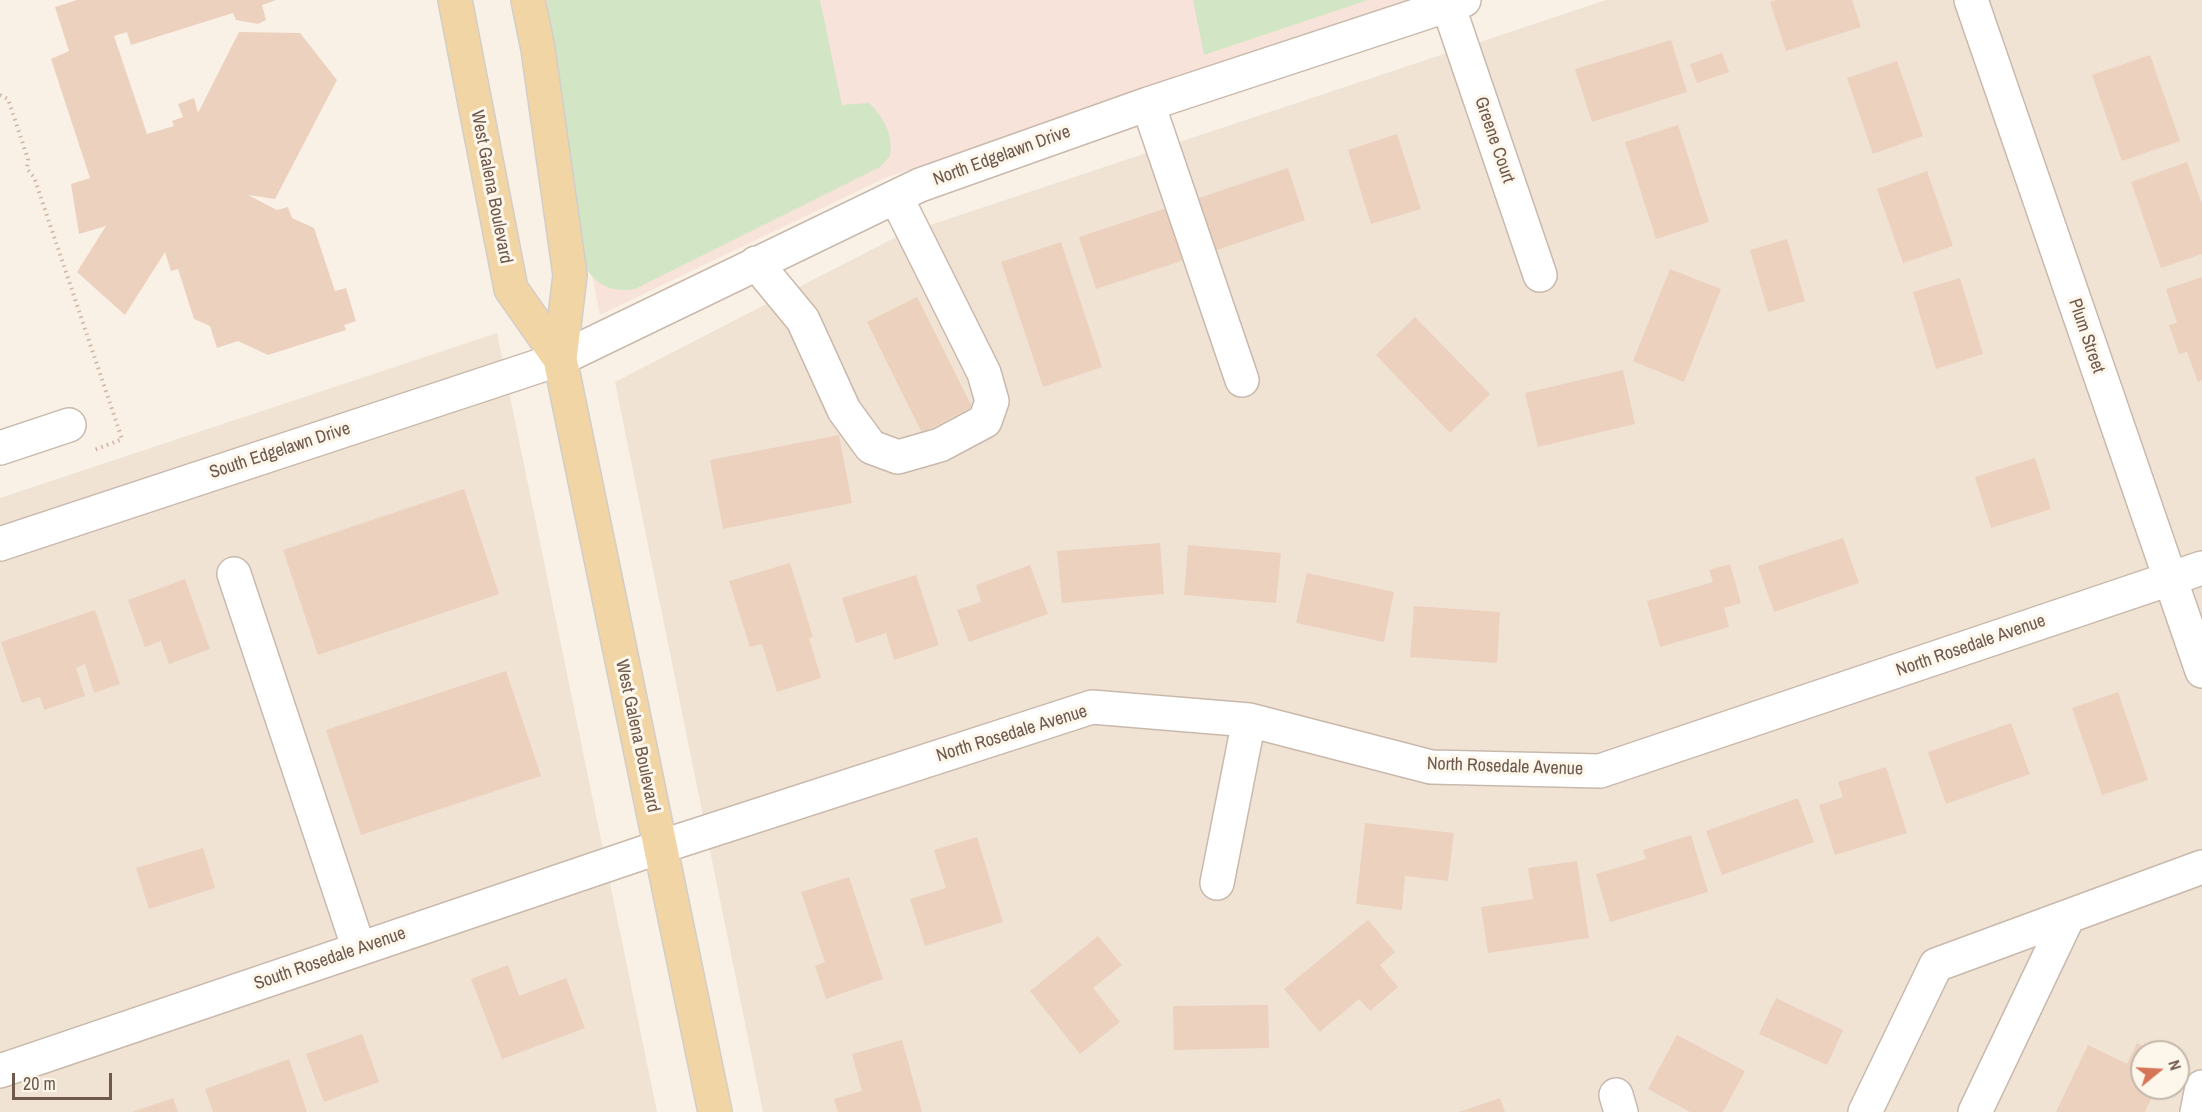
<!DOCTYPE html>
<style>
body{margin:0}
#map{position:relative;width:2202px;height:1112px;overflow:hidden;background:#f9f1e5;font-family:"Archivo Narrow",sans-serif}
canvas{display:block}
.north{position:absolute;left:2130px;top:1040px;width:60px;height:60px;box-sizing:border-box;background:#fdf6ea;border:2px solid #c4b7ab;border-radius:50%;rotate:72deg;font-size:16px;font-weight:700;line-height:24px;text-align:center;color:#6f594d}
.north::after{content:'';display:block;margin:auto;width:21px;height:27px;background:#d67457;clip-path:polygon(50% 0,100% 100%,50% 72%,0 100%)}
.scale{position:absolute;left:12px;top:1073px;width:100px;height:27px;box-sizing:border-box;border:3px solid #6f594d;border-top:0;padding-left:8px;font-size:18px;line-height:21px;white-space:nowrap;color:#6f594d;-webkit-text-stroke:4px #fdf6ea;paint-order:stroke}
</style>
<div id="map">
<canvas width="2202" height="1112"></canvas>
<div class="north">N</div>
<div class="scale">20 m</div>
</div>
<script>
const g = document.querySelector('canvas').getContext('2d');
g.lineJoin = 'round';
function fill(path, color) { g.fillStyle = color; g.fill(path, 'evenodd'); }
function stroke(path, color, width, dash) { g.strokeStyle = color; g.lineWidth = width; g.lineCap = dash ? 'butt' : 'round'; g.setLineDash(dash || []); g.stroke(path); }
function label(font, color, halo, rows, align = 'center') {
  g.font = font + ' "Archivo Narrow",sans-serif'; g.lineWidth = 6; g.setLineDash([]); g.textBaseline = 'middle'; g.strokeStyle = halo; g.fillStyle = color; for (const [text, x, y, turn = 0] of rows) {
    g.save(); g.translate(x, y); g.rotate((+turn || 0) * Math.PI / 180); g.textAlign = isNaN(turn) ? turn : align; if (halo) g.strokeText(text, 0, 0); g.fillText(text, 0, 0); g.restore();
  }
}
const residential = new Path2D(`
 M 1606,0 L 2202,0 L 2202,1112 L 763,1112 L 615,382 L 900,235 ZM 2142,1052 L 2178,1052 L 2178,1088 L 2142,1088 Z
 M 497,333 L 657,1112 L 0,1112 L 0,498 Z`);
const commercial = new Path2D(`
 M 536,0 L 1410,0 L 885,178 L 600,315 Z`);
const green = new Path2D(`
 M 547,0 L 820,0 L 842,105 L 869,103 C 883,116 894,136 890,156 L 880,167 L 635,289 C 611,293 593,284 583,262 Z
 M 1193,0 L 1368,0 L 1204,55 Z`);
const building = new Path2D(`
 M 77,0 L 276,0 L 262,5 L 266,20 L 258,24 L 236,20 L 233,13 L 131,45 L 127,32 L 114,36 L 147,134 L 174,126 L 172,121 L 183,117 L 178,104 L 194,98 L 198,113 L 239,32 L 300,33 L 337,80 L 275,199 L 248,195 L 277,210 L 288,207 L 292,218 L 314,228 L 335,291 L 346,288 L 356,321 L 344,325 L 346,330 L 268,355 L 238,341 L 217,348 L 210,326 L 194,319 L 178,269 L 171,271 L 165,252 L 125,315 L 77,272 L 106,226 L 79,234 L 71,184 L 90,178 L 51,59 L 69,51 L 55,7 Z
 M 1777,0 L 1852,0 L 1861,27 L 1786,51 L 1770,2 Z
 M 1671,40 L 1687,92 L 1592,122 L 1575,69 Z
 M 1722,53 L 1729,72 L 1697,83 L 1690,64 Z
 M 2150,55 L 2180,141 L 2122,161 L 2092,75 Z
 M 1897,61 L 1923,136 L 1873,154 L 1847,78 Z
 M 1678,125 L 1709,222 L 1656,239 L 1625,142 Z
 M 1397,134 L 1421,209 L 1371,224 L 1348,150 Z
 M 2187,162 L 2202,204 L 2202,254 L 2161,268 L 2131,182 Z
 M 1288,168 L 1305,220 L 1211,252 L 1193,200 Z
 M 1927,171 L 1953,246 L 1903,263 L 1877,189 Z
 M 1173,206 L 1190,258 L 1096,289 L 1079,237 Z
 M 1787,239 L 1805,301 L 1768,312 L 1750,250 Z
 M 1061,242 L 1102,367 L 1043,387 L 1001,262 Z
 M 1670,269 L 1721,289 L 1684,382 L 1633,361 Z
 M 2202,277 L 2202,380 L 2198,382 L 2187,352 L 2179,354 L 2169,325 L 2177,323 L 2166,289 Z
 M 1960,278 L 1983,354 L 1936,369 L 1913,292 Z
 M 917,297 L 972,407 L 922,433 L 867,322 Z
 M 1415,317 L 1490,394 L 1450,433 L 1376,355 Z
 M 1623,370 L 1635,424 L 1538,447 L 1525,393 Z
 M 839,435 L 852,503 L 723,529 L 710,460 Z
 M 2035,458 L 2051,509 L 1991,528 L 1975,477 Z
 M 464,489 L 499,594 L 318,655 L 283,550 Z
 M 1843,538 L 1859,583 L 1774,612 L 1758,566 Z
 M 1160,543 L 1164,594 L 1062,603 L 1057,551 Z
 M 1188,545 L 1281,553 L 1276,603 L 1184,595 Z
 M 790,563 L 813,637 L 809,638 L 821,678 L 777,692 L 762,644 L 750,647 L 729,581 Z
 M 1730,564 L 1741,603 L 1724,608 L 1729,627 L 1660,647 L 1647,601 L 1713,582 L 1709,570 Z
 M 1030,565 L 1048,614 L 969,642 L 957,610 L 981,602 L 976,585 Z
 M 1307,573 L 1394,592 L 1384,642 L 1296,623 Z
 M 916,575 L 939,645 L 894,660 L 886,633 L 856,643 L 842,598 Z
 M 185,579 L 210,649 L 169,664 L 161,641 L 145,647 L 128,600 Z
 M 1414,606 L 1500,612 L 1497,663 L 1410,657 Z
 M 95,610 L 120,684 L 94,693 L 85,664 L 76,668 L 85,696 L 44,710 L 40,697 L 22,703 L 1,642 Z
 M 506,671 L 541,776 L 361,835 L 326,730 Z
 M 2118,692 L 2148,780 L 2102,795 L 2072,708 Z
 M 2011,723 L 2030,774 L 1946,804 L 1928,752 Z
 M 1886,767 L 1907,833 L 1835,855 L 1819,805 L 1843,797 L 1838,782 Z
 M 1798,798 L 1814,842 L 1722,875 L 1706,831 Z
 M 1365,823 L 1454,833 L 1448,881 L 1405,876 L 1402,910 L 1356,904 Z
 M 1691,835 L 1708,892 L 1610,922 L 1596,874 L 1646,859 L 1643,850 Z
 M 977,837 L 1003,922 L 925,946 L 910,899 L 946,888 L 934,850 Z
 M 203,848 L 215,888 L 149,909 L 136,868 Z
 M 1577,861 L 1589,938 L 1488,953 L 1481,907 L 1533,899 L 1528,868 Z
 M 849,877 L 883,979 L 826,999 L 815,966 L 825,962 L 801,892 Z
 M 1368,920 L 1395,952 L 1380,965 L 1398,987 L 1370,1011 L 1359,999 L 1320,1032 L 1284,989 Z
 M 1098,936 L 1122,965 L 1093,988 L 1120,1022 L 1080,1054 L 1030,991 Z
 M 508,965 L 519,996 L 566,978 L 585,1028 L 502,1059 L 471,979 Z
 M 1776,998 L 1843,1030 L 1827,1065 L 1759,1034 Z
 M 1268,1005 L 1269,1048 L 1174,1050 L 1173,1006 Z
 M 362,1034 L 379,1082 L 324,1102 L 306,1054 Z
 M 1677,1035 L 1745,1071 L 1723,1112 L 1690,1112 L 1648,1089 Z
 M 902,1040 L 922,1112 L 838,1112 L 834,1099 L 862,1091 L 852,1054 Z
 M 2137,1043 L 2155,1052 L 2142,1052 L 2142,1088 L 2156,1088 L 2145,1112 L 2056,1112 L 2088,1045 L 2127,1064 Z
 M 289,1059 L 307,1112 L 213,1112 L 205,1089 Z
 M 173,1098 L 178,1112 L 132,1112 Z
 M 1500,1098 L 1505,1112 L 1459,1112 Z`);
const path = new Path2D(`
 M 0,95 L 8,99 L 28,159 L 27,169 L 34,177 L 122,439 L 92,451`);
const minor = new Path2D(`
 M 1971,0 L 2202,671
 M 1448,5 L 1540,275
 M 1148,104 L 1242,380
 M 756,263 L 803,320 L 844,410 L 871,447 L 898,457 L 940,445 L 985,421 L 992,401 L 984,373 L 896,197
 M 0,448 L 69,425
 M 0,544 L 560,359 L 920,185 L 1148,104 L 1464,0
 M 234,574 L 359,949
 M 1217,883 L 1249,720
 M 0,1071 L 660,847 L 1092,707 L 1249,720 L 1431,767 L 1600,771 L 2202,568
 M 1616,1095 L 1621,1112
 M 1865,1112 L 1936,965 L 2202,867
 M 1975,1112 L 2068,917
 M 2197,1112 L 2202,1087`);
const major = new Path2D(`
 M 455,0 L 511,289 L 560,359
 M 528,0 L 538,49 L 570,275 L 560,359 L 715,1112`);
const streetNames = [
 ["Greene Court",1494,140,71],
 ["North Edgelawn Drive",1002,156,-20],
 ["West Galena Boulevard",491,187,79],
 ["Plum Street",2086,336,71],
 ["South Edgelawn Drive",280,451,-18],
 ["North Rosedale Avenue",1971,646,-19],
 ["North Rosedale Avenue",1012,734,-17],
 ["West Galena Boulevard",637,736,78],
 ["North Rosedale Avenue",1505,767,2],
 ["South Rosedale Avenue",330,959,-19]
];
fill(residential, '#f0e3d4');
fill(commercial, '#f8e3da');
fill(green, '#d2e5c5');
fill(building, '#ecd1bf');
stroke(minor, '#c9b9ac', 36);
stroke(major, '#d4cdca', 36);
stroke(path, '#d0b5a3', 4, [1.5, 4.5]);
stroke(minor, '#fff', 33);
stroke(major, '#f1d5a4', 33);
label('18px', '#6f594d', '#fdf6ea', streetNames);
</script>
